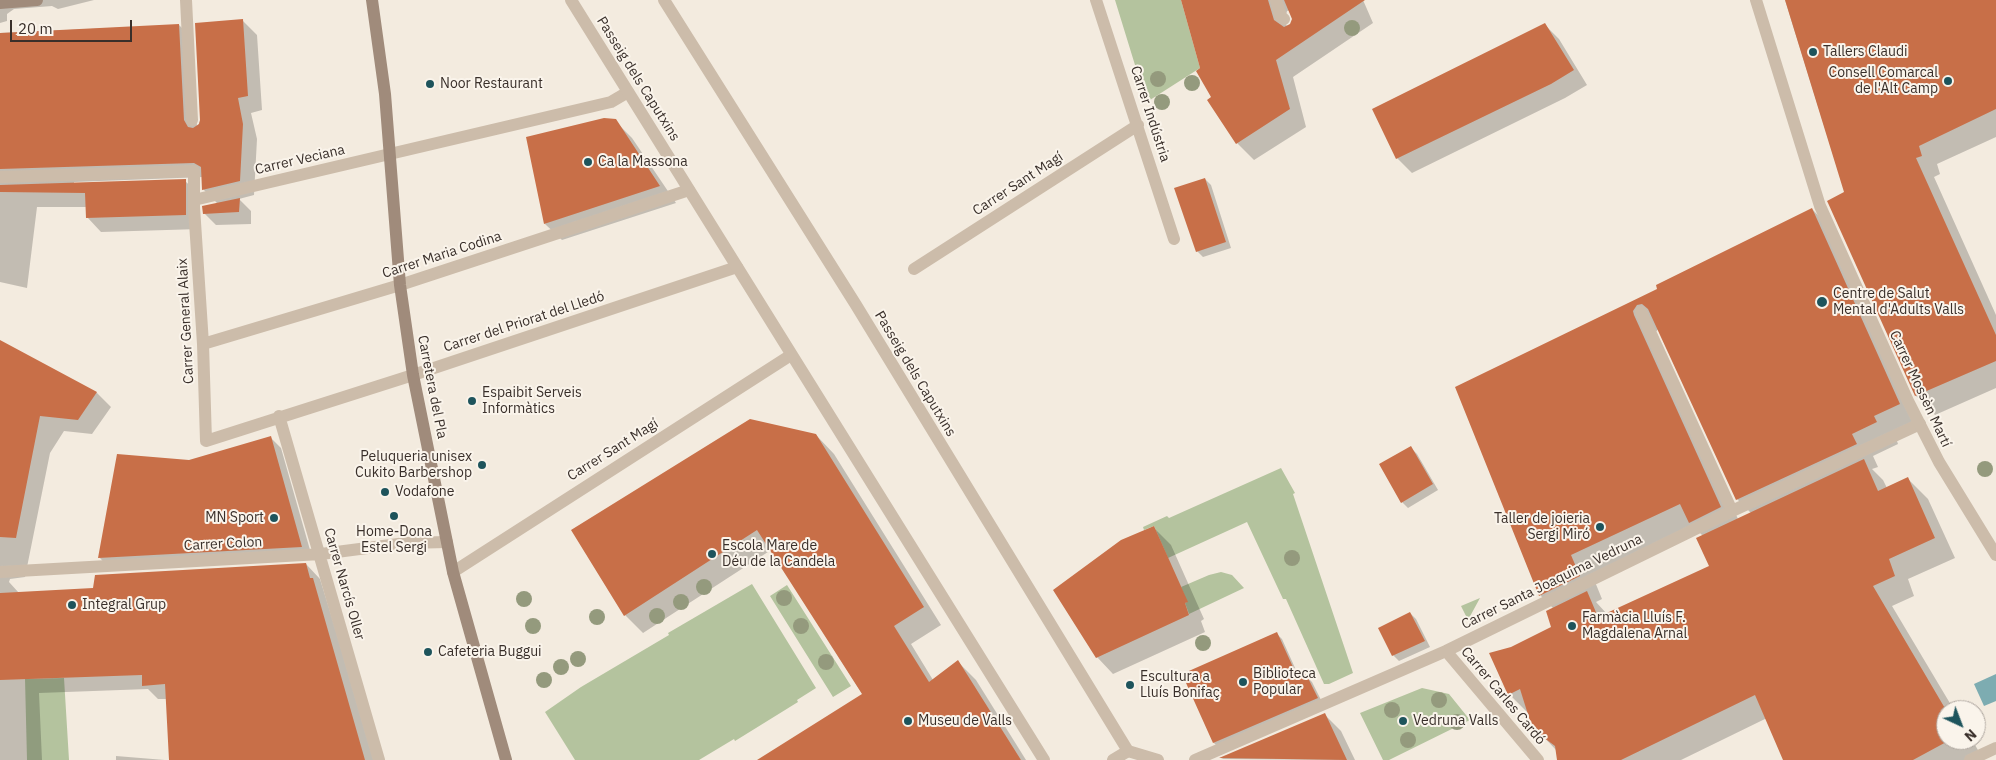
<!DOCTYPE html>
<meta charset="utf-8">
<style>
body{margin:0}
#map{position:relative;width:1996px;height:760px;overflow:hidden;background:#f3ebdf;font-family:"IBM Plex Sans",sans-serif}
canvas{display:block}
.north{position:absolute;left:1936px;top:700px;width:50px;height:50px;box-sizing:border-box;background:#faf4eb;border:1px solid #ada59e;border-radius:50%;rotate:137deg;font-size:14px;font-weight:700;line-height:20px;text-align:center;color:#392f2a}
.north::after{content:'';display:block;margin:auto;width:18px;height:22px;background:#1e545c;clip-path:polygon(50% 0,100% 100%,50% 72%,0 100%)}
.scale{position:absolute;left:10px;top:20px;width:122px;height:22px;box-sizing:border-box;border:2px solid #392f2a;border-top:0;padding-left:6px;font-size:15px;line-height:18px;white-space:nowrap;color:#392f2a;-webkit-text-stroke:4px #faf4eb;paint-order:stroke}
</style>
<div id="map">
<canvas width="1996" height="760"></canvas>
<div class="north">N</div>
<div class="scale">20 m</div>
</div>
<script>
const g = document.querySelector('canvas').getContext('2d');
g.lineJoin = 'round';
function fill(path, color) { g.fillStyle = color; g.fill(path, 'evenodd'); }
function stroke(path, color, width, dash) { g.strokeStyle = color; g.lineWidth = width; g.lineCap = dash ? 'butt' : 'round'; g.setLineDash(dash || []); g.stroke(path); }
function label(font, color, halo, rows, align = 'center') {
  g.font = font + ' "IBM Plex Sans",sans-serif'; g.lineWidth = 4; g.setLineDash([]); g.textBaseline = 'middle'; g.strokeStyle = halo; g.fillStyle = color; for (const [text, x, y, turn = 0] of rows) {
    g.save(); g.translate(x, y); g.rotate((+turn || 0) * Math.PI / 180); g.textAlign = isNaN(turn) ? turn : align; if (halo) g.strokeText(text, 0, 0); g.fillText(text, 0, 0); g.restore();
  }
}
const green = new Path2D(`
 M 1115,0 L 1181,0 L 1200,68 L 1150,100 L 1138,65 L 1135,65 Z
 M 1281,468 L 1295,493 L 1293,494 L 1353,673 L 1329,684 L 1324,684 L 1286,599 L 1283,599 L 1247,522 L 1168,558 L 1154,526 L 1144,530 L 1143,527 L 1167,516 L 1169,518 Z
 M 1221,572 L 1232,575 L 1244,588 L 1189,614 L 1185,603 L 1187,602 L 1181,587 L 1209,575 Z
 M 752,584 L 816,688 L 797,700 L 798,702 L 735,741 L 734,739 L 699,760 L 575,760 L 545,712 L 581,687 L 669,635 L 668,633 Z
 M 787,585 L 851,686 L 833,697 L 770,596 Z
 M 1480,598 L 1468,620 L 1461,606 Z
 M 64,678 L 69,760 L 27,760 L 25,679 Z
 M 1422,688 L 1449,694 L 1470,720 L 1389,760 L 1383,760 L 1360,713 Z`);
const water = new Path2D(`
 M 1996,674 L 1996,701 L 1984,706 L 1974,684 Z`);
const shadow = new Path2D(`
 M 0,0 L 94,0 L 58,9 L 52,6 L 14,9 L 7,14 L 7,21 L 0,23 Z
 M 1182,0 L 1363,0 L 1373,23 L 1293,77 L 1306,127 L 1254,160 L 1237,143 L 1212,97 L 1201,68 ZM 1290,10 L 1293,19 L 1291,25 L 1287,27 L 1285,20 L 1287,11 Z
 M 1785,0 L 1996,0 L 1996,137 L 1937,164 L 1940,174 L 1934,177 L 1996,315 L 1996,388 L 1935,415 L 1916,396 L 1829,203 L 1845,193 Z
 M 243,21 L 257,35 L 262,110 L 251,113 L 257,139 L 254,195 L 239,199 L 251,211 L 251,224 L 216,225 L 204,213 L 218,204 L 203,189 L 203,177 L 74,182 L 74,184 L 185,181 L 200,195 L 200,229 L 101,232 L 87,217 L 87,207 L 37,207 L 27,288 L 0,282 L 0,33 L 179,25 L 193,39 L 197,128 Z
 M 1545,25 L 1559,39 L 1587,85 L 1565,98 L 1412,173 L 1397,158 L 1374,110 Z
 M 615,121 L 632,138 L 676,203 L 562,240 L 545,224 Z
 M 1205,179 L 1211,185 L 1231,248 L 1203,257 L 1197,251 Z
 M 1812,209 L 1834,232 L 1922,426 L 1896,438 L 1898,444 L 1873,456 L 1878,467 L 1872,469 L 1883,480 L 1887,488 L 1908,479 L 1928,499 L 1955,558 L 1908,579 L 1914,596 L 1892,606 L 1954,710 L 1946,710 L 1946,740 L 1972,740 L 1984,760 L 1785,760 L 1767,718 L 1681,760 L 1560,760 L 1557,751 L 1540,733 L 1529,714 L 1509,694 L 1511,648 L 1553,628 L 1554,609 L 1541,596 L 1457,388 L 1659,289 ZM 1659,328 L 1737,499 L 1751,513 L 1738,519 L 1655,339 L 1655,333 ZM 1696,529 L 1703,536 L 1711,567 L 1607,614 L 1596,602 L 1602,599 L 1593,577 Z
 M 0,344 L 6,345 L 97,393 L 111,407 L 92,434 L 64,431 L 50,453 L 25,577 L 10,579 L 9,582 L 19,593 L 94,590 L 306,564 L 320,579 L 376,760 L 170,760 L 167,699 L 158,699 L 148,689 L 39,693 L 42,760 L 0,760 Z
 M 816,435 L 834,454 L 941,625 L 911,644 L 933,680 L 958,662 L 976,680 L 1026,760 L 760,760 L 863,695 L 771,550 L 643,633 L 625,615 Z
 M 270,437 L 281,448 L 312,557 L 110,569 L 100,558 L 118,455 L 189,461 Z
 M 1411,448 L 1417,454 L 1438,490 L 1408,508 L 1402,502 Z
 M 1154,528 L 1171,545 L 1204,619 L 1201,621 L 1205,632 L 1113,674 L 1097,657 Z
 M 1410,613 L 1416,619 L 1430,647 L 1399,661 L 1393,655 Z
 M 1276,633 L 1282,639 L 1300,679 L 1306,676 L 1312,682 L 1323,704 L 1220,749 L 1214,743 L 1184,674 Z
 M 1324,714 L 1341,731 L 1355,760 L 1221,759 Z
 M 116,756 L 165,760 L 116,760 Z`);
const building = new Path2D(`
 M 1181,0 L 1268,0 L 1274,20 L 1284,27 L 1290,24 L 1292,19 L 1284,0 L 1365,0 L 1276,60 L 1290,109 L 1236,144 L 1207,100 L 1211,97 L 1196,71 L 1200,68 Z
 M 1785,0 L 1996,0 L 1996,109 L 1919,146 L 1922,156 L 1916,158 L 1996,335 L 1996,361 L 1915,396 L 1828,203 L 1827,201 L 1844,192 Z
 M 243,19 L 248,96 L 238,98 L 243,124 L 240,181 L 202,190 L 201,167 L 194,163 L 0,169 L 0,33 L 179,24 L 184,120 L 188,127 L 193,128 L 199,124 L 200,120 L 195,23 Z
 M 1545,23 L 1574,70 L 1551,84 L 1396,159 L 1372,109 Z
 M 604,118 L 616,119 L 660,186 L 544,224 L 526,137 Z
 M 1205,178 L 1226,242 L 1196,252 L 1174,188 Z
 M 186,179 L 186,215 L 86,218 L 85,193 L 0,192 L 0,185 Z
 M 240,198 L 239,212 L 203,214 L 202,206 Z
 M 1812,208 L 1900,404 L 1874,416 L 1877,422 L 1852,434 L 1857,444 L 1736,500 L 1648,309 L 1642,304 L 1637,305 L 1633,311 L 1634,315 L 1721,507 L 1689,523 L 1680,504 L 1571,555 L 1580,576 L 1539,596 L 1455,387 L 1657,289 L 1656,285 Z
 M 0,340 L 97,392 L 78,420 L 40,416 L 16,538 L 0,537 Z
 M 750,419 L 816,434 L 924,607 L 894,626 L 929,682 L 958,660 L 1021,760 L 757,760 L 862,694 L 757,530 L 624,616 L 571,530 Z
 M 271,436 L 302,547 L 98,558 L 117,454 L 189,460 Z
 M 1411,446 L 1433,484 L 1401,503 L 1379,464 Z
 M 1864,459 L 1878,491 L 1908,477 L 1935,538 L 1889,559 L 1895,576 L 1873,586 L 1946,710 L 1946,740 L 1950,740 L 1913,760 L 1783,760 L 1755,695 L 1621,760 L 1557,760 L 1555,746 L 1539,734 L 1530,721 L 1520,689 L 1508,695 L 1489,653 L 1511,647 L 1551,627 L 1546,611 L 1587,591 L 1598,617 L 1709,566 L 1696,538 Z
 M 1154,526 L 1188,602 L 1185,603 L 1189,615 L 1096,658 L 1053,590 L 1121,540 Z
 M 306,563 L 310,578 L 313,578 L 365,760 L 169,760 L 165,684 L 142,686 L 142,675 L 0,680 L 0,593 L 93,588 L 95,575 Z
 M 1410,612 L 1425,641 L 1392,656 L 1378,628 Z
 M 1277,632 L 1298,678 L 1306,674 L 1318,698 L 1213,743 L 1182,674 Z
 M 1325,713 L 1347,760 L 1219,758 Z`);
const service = new Path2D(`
 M 1641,312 L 1732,511`);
const minor = new Path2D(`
 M 186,0 L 192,120
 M 1096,0 L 1174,239
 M 1276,0 L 1281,17 L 1284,19
 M 0,177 L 194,171 L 194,207 L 203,344 L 206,441 L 413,375 L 737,267
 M 194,200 L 611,102 L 628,92
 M 914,269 L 1138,125
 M 203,344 L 400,285 L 689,190
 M 279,416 L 379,760
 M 0,572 L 321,554 L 406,543 L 447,542
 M 453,572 L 791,355
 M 1446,651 L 1538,760
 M 1128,751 L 1158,760
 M 1195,760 L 1446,651 L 1732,511 L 1920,424
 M 1970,760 L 1996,748`);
const tertiary = new Path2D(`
 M 571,0 L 1044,760
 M 664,0 L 856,305 L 1128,751 L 1113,760
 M 1756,0 L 1820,206 L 1908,401 L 1939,462 L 1996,555`);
const secondary = new Path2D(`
 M 372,0 L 385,94 L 400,285 L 413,375 L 453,572 L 506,760
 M 0,3 L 37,0`);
const trees = [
 [1352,28],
 [1158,79],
 [1192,83],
 [1162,102],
 [1985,469],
 [1292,558],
 [704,587],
 [784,598],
 [524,599],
 [681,602],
 [657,616],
 [597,617],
 [533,626],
 [801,626],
 [1203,643],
 [578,659],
 [826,662],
 [561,667],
 [544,680],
 [1439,700],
 [1392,710],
 [1457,722],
 [1408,740]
];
const markers = [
 [1813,52,5,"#1e545c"],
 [1948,81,5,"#1e545c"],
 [430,84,5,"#1e545c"],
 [588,162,5,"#1e545c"],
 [1822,302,6,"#1e545c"],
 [472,401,5,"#1e545c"],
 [482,465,5,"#1e545c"],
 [385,492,5,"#1e545c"],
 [394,516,5,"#1e545c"],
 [274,518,5,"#1e545c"],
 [1600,527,5,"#1e545c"],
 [712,554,5,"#1e545c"],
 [72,605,5,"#1e545c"],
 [1572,626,5,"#1e545c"],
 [428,652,5,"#1e545c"],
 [1243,682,5,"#1e545c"],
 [1130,685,5,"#1e545c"],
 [908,721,5,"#1e545c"],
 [1403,721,5,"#1e545c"]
];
const poiNames = [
 ["Tallers Claudi",1823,52],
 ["Consell Comarcal",1938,73,"right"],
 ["de l'Alt Camp",1938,89,"right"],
 ["Noor Restaurant",440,84],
 ["Ca la Massona",598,162],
 ["Centre de Salut",1833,294],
 ["Mental d'Adults Valls",1833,310],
 ["Espaibit Serveis",482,393],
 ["Informàtics",482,409],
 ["Peluqueria unisex",472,457,"right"],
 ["Cukito Barbershop",472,473,"right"],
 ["Vodafone",395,492],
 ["MN Sport",264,518,"right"],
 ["Taller de joieria",1590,519,"right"],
 ["Sergi Miró",1590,535,"right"],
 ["Home-Dona",394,532,"center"],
 ["Estel Sergi",394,548,"center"],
 ["Escola Mare de",722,546],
 ["Déu de la Candela",722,562],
 ["Integral Grup",82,605],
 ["Farmàcia Lluís F.",1582,618],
 ["Magdalena Arnal",1582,634],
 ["Cafeteria Buggui",438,652],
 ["Biblioteca",1253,674],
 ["Popular",1253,690],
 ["Escultura a",1140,677],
 ["Lluís Bonifaç",1140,693],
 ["Museu de Valls",918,721],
 ["Vedruna Valls",1413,721]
];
const streetNames = [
 ["Passeig dels Caputxins",638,79,58],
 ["Carrer Indústria",1150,114,72],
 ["Carrer Veciana",300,160,-13],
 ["Carrer Sant Magí",1018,184,-33],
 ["Carrer Maria Codina",442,255,-18],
 ["Carrer General Alaix",186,321,-93],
 ["Carrer del Priorat del Lledó",524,322,-18],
 ["Passeig dels Caputxins",915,374,59],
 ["Carretera del Pla",432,387,79],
 ["Carrer Mossèn Martí",1920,389,65],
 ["Carrer Sant Magí",613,450,-32],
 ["Carrer Colon",223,544,-3],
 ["Carrer Santa Joaquima Vedruna",1552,582,-26],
 ["Carrer Narcís Oller",344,584,74],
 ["Carrer Carles Cardó",1503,696,50]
];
fill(green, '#b4c39e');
fill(water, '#7dacb1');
fill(shadow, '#0003');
fill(building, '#c86f48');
stroke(service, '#ccbcaa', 12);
stroke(minor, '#ccbcaa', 12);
stroke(tertiary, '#ccbcaa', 12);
stroke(secondary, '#a08b7b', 12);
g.fillStyle = '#949a7d';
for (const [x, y] of trees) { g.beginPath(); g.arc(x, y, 8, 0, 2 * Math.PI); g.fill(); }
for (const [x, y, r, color] of markers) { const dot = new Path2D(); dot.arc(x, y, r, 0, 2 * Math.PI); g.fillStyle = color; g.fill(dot); stroke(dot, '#faf4eb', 2); }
label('14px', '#392f2a', '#faf4eb', poiNames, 'left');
label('14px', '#392f2a', '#faf4eb', streetNames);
</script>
